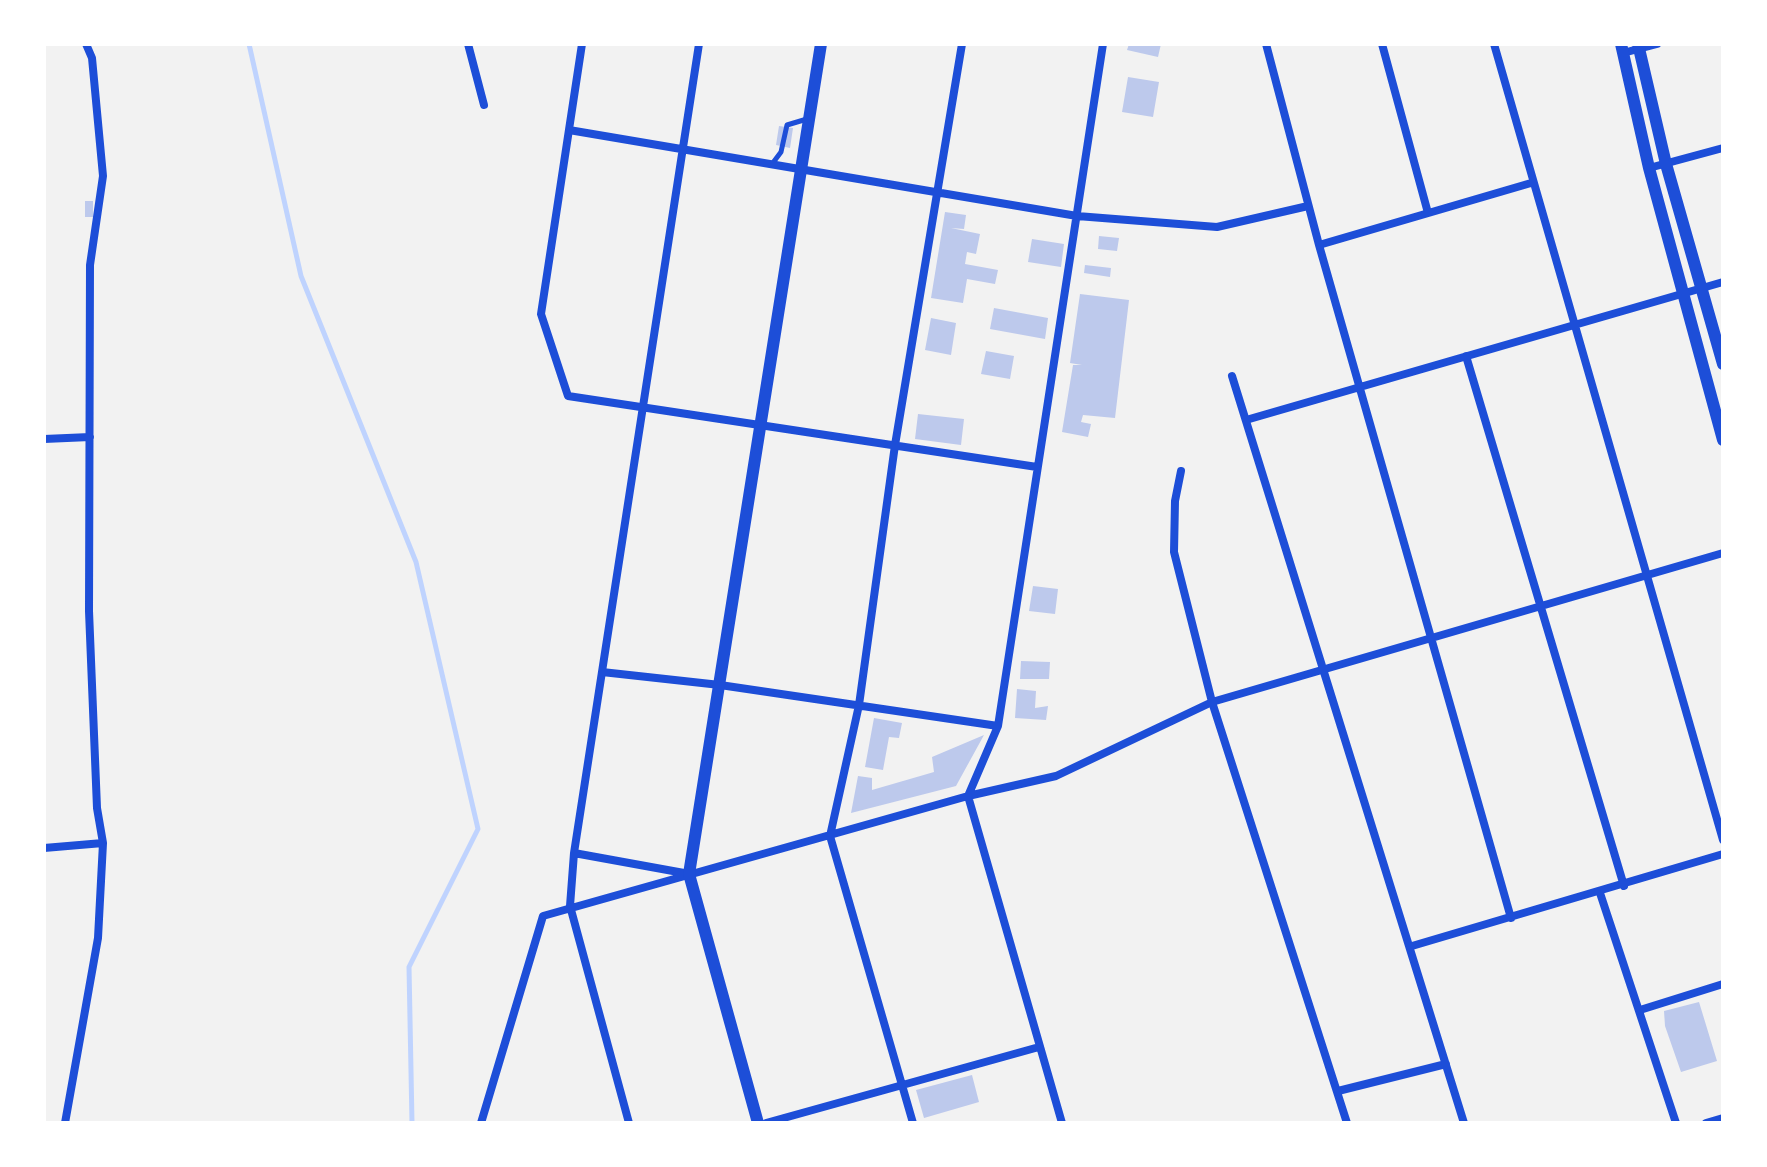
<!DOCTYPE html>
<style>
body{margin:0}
#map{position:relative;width:1767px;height:1167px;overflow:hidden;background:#f2f2f2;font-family:"IBM Plex Serif",serif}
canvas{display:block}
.frame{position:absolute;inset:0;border:46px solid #fff;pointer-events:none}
</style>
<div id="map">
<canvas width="1767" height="1167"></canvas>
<div class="frame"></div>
</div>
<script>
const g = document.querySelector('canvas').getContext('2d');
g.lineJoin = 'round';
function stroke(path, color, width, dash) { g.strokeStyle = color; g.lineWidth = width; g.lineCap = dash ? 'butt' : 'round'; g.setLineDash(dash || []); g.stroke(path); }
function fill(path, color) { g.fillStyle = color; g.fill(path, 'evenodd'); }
const stream = new Path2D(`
 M 249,44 L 301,276 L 416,562 L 478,829 L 409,967 L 412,1123`);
const building = new Path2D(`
 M 1129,44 L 1161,44 L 1158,57 L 1127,50 Z
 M 1128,77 L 1159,82 L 1153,117 L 1122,112 Z
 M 779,126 L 793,128 L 790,148 L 776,145 Z
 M 85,201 L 93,201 L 93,217 L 85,217 Z
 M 945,212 L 966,215 L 964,229 L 951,228 L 980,234 L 976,254 L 967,252 L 965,264 L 998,270 L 995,284 L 967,279 L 963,303 L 931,298 Z
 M 1099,236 L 1119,238 L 1117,251 L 1098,249 Z
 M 1032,239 L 1064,244 L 1061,267 L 1028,262 Z
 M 1085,265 L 1111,268 L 1110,277 L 1084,273 Z
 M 1080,294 L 1129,300 L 1115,418 L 1083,415 L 1081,422 L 1091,424 L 1088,437 L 1062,432 L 1073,365 L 1082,365 L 1070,363 Z
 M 994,308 L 1048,318 L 1045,339 L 990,329 Z
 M 931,318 L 956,323 L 951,355 L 925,350 Z
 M 986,351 L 1014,356 L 1010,379 L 981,374 Z
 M 918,414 L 964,419 L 961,445 L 915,439 Z
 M 1033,586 L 1058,589 L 1055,614 L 1029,611 Z
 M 1021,661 L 1050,662 L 1049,679 L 1020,679 Z
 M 1017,689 L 1036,691 L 1035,708 L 1048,706 L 1046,720 L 1015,718 Z
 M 874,718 L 902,723 L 899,738 L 889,737 L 883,770 L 865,767 Z
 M 984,735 L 956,786 L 851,813 L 858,776 L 872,778 L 872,790 L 934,772 L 932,757 Z
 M 1699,1002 L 1717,1061 L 1681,1072 L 1665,1026 L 1664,1011 Z
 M 972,1075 L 979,1102 L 924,1118 L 916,1090 Z`);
const service = new Path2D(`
 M 772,164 L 781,152 L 787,125 L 807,119`);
const minor = new Path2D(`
 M 468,44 L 484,105
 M 582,44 L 541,314 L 568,396 L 1037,467
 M 1266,44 L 1319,245 L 1511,918
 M 1382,44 L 1428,213
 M 1494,44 L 1723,840
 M 1623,53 L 1657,44
 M 569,130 L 1077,216 L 1217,227 L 1308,206
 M 1649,168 L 1723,148
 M 1319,245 L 1531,183
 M 1466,356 L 1624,886
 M 1232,376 L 1464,1123
 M 1246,420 L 1723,282
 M 44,439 L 90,437
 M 1181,471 L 1175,501 L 1174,552 L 1212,702 L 1347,1123
 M 602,672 L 720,685 L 998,726
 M 44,848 L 103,843
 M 574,853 L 684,873
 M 1600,893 L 1676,1123
 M 1412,946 L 1723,854
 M 1640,1010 L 1723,984
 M 1338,1091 L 1446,1064
 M 65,1123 L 98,938 L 103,843 L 97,808 L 89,611 L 90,265 L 103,176 L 92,58 L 86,44
 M 481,1123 L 543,916 L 968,796 L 1056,776 L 1212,702 L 1723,553
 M 629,1123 L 570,906 L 574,853 L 699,44
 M 766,1123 L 1039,1047
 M 913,1123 L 830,836 L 859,705 L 895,445 L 962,44
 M 1062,1123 L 968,796 L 998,726 L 1103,44
 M 1706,1123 L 1723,1118`);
const tertiary = new Path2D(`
 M 1621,44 L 1649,168 L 1723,440
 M 1638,44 L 1666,164 L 1723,364
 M 758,1123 L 689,874 L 821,44`);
stroke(stream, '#bfd3fe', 5);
fill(building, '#bdc9ec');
stroke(service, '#1d4ed8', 5);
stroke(minor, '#1d4ed8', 8);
stroke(tertiary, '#1d4ed8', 12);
</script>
